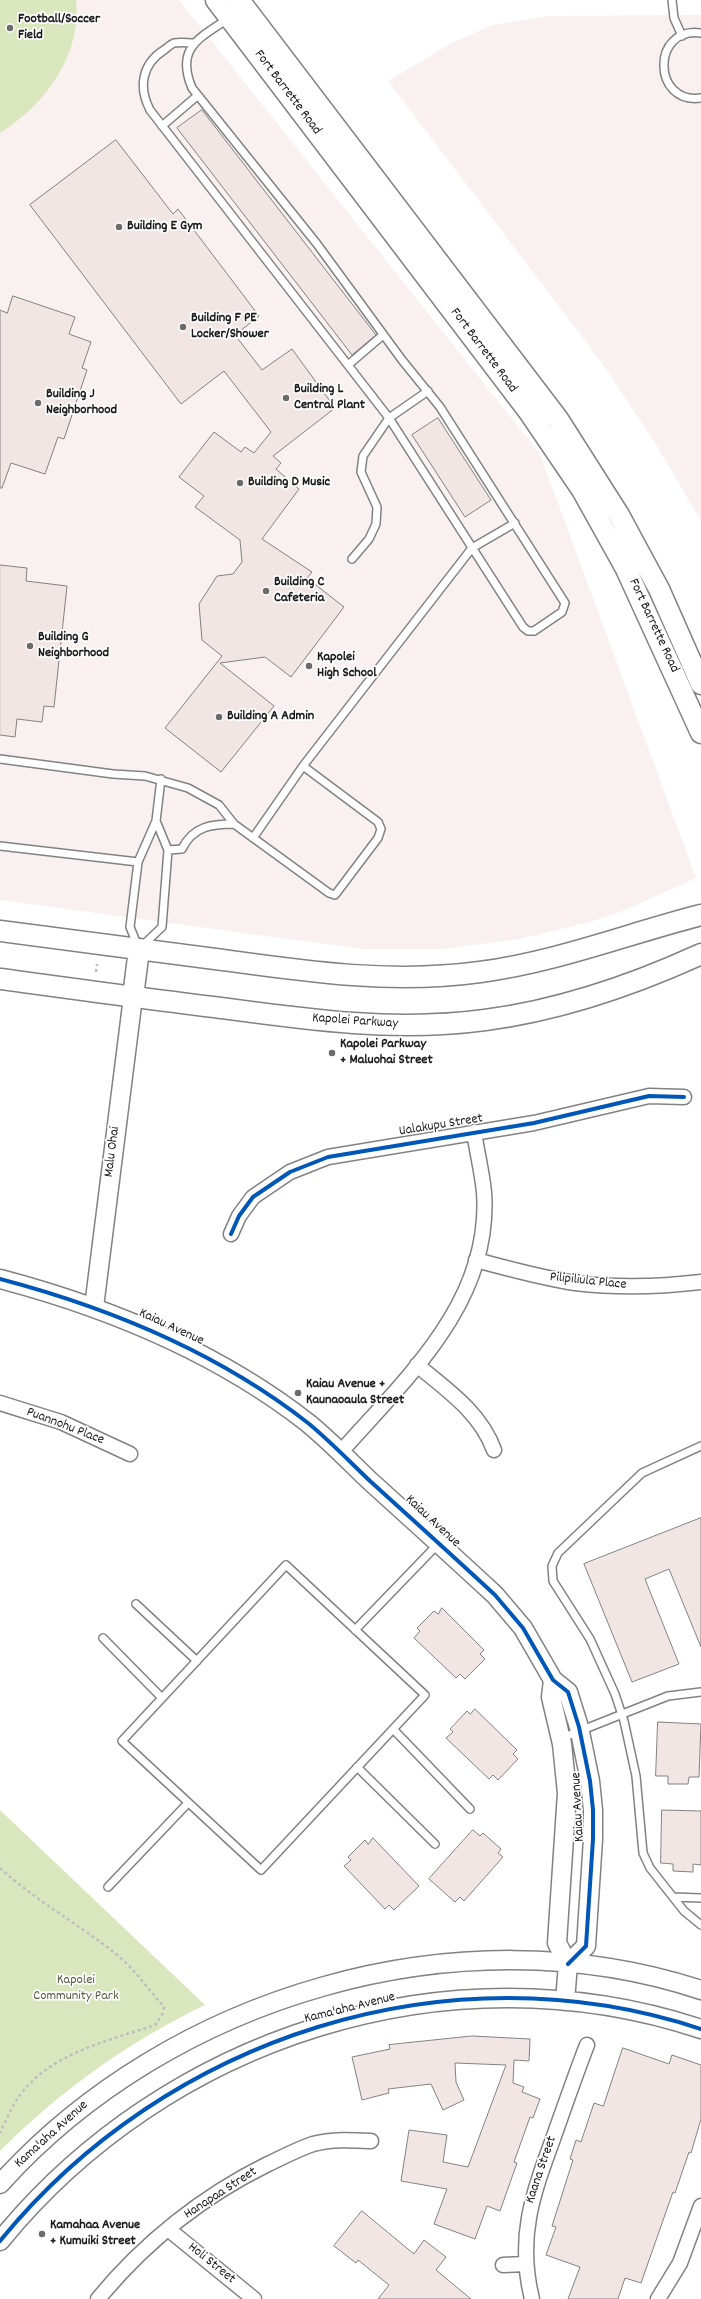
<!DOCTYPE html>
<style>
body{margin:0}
canvas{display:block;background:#fff}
</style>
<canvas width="701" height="2299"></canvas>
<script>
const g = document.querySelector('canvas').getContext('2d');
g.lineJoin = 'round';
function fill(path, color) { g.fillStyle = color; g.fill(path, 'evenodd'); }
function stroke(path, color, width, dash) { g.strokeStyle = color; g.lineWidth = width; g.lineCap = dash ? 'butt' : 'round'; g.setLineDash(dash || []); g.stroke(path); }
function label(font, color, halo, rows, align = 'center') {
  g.font = font + ' Dekko,sans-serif'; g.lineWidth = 3.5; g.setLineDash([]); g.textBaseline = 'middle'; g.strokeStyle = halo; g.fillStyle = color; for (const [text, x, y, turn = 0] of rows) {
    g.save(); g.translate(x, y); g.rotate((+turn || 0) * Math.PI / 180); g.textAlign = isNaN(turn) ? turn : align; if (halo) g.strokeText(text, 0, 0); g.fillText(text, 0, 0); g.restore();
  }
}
const built = new Path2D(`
 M 0,0 L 179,0 L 540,454 L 696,878 L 625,910 L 590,922 L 519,939 L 443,949 L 362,949 L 0,900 Z
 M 701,15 L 701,521 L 657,446 L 602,363 L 388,81 L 450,44 L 490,26 L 509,22 L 549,16 Z`);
const green = new Path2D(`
 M 0,0 L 76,0 C 82,55 45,105 0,133 Z
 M 0,1810 L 205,2005 C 128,2042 60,2091 0,2151 Z`);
const building = new Path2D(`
 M 202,110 L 376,335 L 352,355 L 177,128 Z
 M 116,140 L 173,214 L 178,209 L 259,316 L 235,335 L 262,370 L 292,349 L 335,408 L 273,456 L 281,463 L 276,469 L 299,489 L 262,539 L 312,572 L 307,578 L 344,607 L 291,677 L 265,657 L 220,663 L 274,706 L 221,772 L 165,728 L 222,656 L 202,640 L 199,604 L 217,576 L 233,574 L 242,562 L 240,540 L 195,507 L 204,496 L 179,477 L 214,432 L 241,452 L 245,447 L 254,453 L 271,432 L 224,371 L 181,404 L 30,205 Z
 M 13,296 L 75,317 L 69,334 L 91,342 L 82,368 L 87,370 L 64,439 L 58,437 L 45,474 L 11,463 L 2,488 L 0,488 L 0,310 L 7,313 Z
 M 438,418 L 491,500 L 465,517 L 412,435 Z
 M 0,565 L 27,568 L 26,581 L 67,586 L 54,707 L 44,706 L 42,722 L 17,719 L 15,737 L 0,735 Z
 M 701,1518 L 701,1647 L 669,1569 L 645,1579 L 679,1664 L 632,1682 L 584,1564 Z
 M 442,1608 L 484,1650 L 480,1654 L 485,1659 L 465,1679 L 460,1674 L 456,1678 L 414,1638 L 420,1631 L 417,1628 L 434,1611 L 438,1614 Z
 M 475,1709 L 517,1750 L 513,1754 L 518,1759 L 498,1780 L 493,1775 L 489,1779 L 446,1738 L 453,1732 L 450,1729 L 467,1711 L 470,1714 Z
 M 658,1722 L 701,1724 L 699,1777 L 689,1777 L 688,1784 L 668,1784 L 668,1776 L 656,1776 Z
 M 662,1810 L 701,1811 L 701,1865 L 693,1864 L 693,1872 L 673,1871 L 673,1864 L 661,1863 Z
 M 473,1830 L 480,1836 L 483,1833 L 501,1849 L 498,1853 L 503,1857 L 464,1901 L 460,1897 L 455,1902 L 429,1879 Z
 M 373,1838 L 419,1886 L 394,1910 L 389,1905 L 385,1909 L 344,1866 L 351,1860 L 348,1857 L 365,1840 L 368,1844 Z
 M 472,2036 L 530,2039 L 529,2061 L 514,2060 L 513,2083 L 524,2087 L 522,2092 L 540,2099 L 533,2118 L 530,2117 L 514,2162 L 517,2163 L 500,2211 L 487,2206 L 475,2239 L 434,2224 L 447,2189 L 401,2181 L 409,2130 L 447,2135 L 443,2162 L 468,2167 L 506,2065 L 455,2063 L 456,2082 L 464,2100 L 443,2110 L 431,2084 L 388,2089 L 389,2093 L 362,2100 L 352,2057 L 390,2049 L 389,2045 Z
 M 623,2048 L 669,2064 L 672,2055 L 701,2065 L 701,2119 L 691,2153 L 689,2152 L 675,2193 L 673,2192 L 641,2283 L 625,2278 L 618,2299 L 568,2299 L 580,2267 L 546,2255 L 556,2227 L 552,2226 L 573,2160 L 570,2159 L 576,2140 L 581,2142 L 594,2103 L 603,2106 Z
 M 362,2211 L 414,2254 L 424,2240 L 446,2257 L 436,2270 L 471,2299 L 378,2299 L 389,2285 L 358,2260 L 356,2263 L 334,2246 Z`);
const path = new Path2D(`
 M 96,972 L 97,964
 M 0,1868 C 38,1903 83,1926 122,1959 C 137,1973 150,1991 164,2007 L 162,2015 L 155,2025 C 108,2041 51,2053 20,2095 C 12,2106 6,2121 0,2133`);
const service = new Path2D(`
 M 672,0 L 674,18 L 682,36
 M 701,33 C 651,26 652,105 701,98
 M 193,43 C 188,43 180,42 174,43 C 171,44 167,48 164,50 C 142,64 138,87 150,110 L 389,418 L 523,627 L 528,631 L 534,631 L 562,612 L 565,603 L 440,407 L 402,360 L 317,244 L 192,88 C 175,47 200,38 229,18
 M 162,126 L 197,96
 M 348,365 L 383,335
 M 352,559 L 369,539 L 376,524 L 377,507 L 361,472 L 363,456 L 389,418 L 428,391
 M 0,759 L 113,774 L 145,776 L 188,788 L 219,805 L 234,824 L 329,893 L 335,895 L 378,838 L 381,829 L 378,822 L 303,766
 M 156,821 L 168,850 L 162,927 L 139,949 L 130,927 L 138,862 L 156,821 L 161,779
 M 253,838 L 303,766 L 472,548 L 515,523
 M 0,846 L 138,862
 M 168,850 L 182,849 C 193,826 212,824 234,824
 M 701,1446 L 642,1473 L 558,1553 L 552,1566 L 553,1581 L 590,1639 L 615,1694 L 624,1721 L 636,1776 L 643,1853 L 650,1868 L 684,1911 L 701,1925
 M 286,1565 L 425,1695 L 261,1870 L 122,1741 Z
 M 136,1604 L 197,1661
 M 355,1630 L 439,1543
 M 103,1638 L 162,1698
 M 393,1729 L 470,1809
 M 562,1738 L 668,1696 L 701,1692
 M 357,1767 L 435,1844
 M 108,1887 L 188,1803
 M 673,1897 L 701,1898`);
const minor = new Path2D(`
 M 231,1234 L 239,1216 L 253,1197 L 290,1172 L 328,1157 L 534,1123 L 649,1096 L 684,1097
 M 476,1260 C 509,1269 542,1278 575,1283 C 617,1288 659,1287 701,1282
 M 417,1365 C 447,1390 480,1412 494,1450
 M 0,1403 L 61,1422 L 130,1454
 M 340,1453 C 406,1378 492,1302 484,1192 C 482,1172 477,1152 474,1132
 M 168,2229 L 254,2299
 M 503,2265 L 525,2264
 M 98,2299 C 144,2243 203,2196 268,2164 C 283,2157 298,2149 313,2144 C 332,2139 351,2140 371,2141
 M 532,2299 C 517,2238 532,2196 553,2139 C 564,2108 575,2076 587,2045
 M 658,2299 L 680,2263 L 701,2206`);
const tertiary = new Path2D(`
 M 0,1279 C 110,1308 217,1352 308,1423 C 330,1441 350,1462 370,1481 C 412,1519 454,1557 495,1595 L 523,1628 L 553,1680 L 568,1692 L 579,1727 L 590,1781 L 593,1810 L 593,1839 L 586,1946 L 568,1964
 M 94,1307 L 133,997
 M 553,1680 L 551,1697 L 562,1744 L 567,1793 L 557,1943 L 568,1964
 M 565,2001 L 568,1964
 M 0,2184 C 169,1996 459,1910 701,1990
 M 0,2241 C 166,2037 448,1945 701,2029`);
const secondary = new Path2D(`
 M 216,0 L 529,412 L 582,490 L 626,569 L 701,733
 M 239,0 L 558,419 L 619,515 L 640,554 L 659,589 L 701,684
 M 0,931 C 74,941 149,950 223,960 C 309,972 393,984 480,972 C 556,962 627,934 701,915
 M 0,979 C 74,989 147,999 221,1008 C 309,1020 396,1032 485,1020 C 561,1010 631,986 701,954
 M 133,997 L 139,949`);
const cycleway = new Path2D(`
 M 231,1234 L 239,1216 L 253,1197 L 290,1172 L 328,1157 L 534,1123 L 649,1096 L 684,1097
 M 0,1279 C 110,1308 217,1352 308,1423 C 330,1441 350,1462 370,1481 C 412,1519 454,1557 495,1595 L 523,1628 L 553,1680 L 568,1692 L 579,1727 L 590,1781 L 593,1810 L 593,1839 L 586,1946 L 568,1964
 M 0,2241 C 166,2037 448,1945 701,2029`);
const markers = [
 [10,28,4,"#6b6b6b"],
 [119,227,4,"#6b6b6b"],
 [183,327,4,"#6b6b6b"],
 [286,398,4,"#6b6b6b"],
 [38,403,4,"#6b6b6b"],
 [240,483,4,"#6b6b6b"],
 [266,591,4,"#6b6b6b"],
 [30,646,4,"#6b6b6b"],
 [309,666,4,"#6b6b6b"],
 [219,717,4,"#6b6b6b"],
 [332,1053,4,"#6b6b6b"],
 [298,1393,4,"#6b6b6b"],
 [42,2234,4,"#6b6b6b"]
];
const poiNames = [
 ["Football/Soccer",18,20],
 ["Field",18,36],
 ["Building E Gym",127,227],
 ["Building F PE",191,319],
 ["Locker/Shower",191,335],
 ["Building L",294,390],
 ["Central Plant",294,406],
 ["Building J",46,395],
 ["Neighborhood",46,411],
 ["Building D Music",248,483],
 ["Building C",274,583],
 ["Cafeteria",274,599],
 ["Building G",38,638],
 ["Neighborhood",38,654],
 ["Kapolei",317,658],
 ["High School",317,674],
 ["Building A Admin",227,717],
 ["Kapolei Parkway",340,1045],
 ["+ Maluohai Street",340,1061],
 ["Kaiau Avenue +",306,1385],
 ["Kaunaoaula Street",306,1401],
 ["Kamahaa Avenue",50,2226],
 ["+ Kumuiki Street",50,2242]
];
const streetNames = [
 ["Fort Barrette Road",287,93,53],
 ["Fort Barrette Road",483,351,53],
 ["Fort Barrette Road",653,626,65],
 ["Kapolei Parkway",355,1022,4],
 ["Ualakupu Street",441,1126,-9],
 ["Malu Ohai",113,1152,-83],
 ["Pilipiliula Place",588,1282,6],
 ["Kaiau Avenue",171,1328,25],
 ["Puannohu Place",65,1427,21],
 ["Kaiau Avenue",432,1522,43],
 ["Kaiau Avenue",579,1807,-93],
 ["Kama'aha Avenue",350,2009,-14],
 ["Kama'aha Avenue",52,2135,-42],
 ["Kaana Street",542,2170,-71],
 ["Hanapaa Street",221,2194,-33],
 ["Holi Street",211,2264,39]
];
const parkNames = [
 ["Kapolei",76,1981],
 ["Community Park",76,1997]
];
fill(built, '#f9f1ef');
fill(green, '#dae7be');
fill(building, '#f1e6e4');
stroke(building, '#828282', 1);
stroke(service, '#828282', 10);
stroke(minor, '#828282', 17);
stroke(tertiary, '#828282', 21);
stroke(secondary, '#828282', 23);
stroke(path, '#bebebe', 2.5, [3, 3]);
stroke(service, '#fff', 7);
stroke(minor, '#fff', 14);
stroke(tertiary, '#fff', 18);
stroke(secondary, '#fff', 20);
stroke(cycleway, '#0057b8', 4);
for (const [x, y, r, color] of markers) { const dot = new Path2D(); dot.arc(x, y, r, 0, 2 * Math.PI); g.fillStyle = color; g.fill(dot); stroke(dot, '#fff', 1.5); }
label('bold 14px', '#1c1c1c', '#fff', poiNames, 'left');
label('14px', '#1c1c1c', '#fff', streetNames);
label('14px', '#545c42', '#fff', parkNames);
</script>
